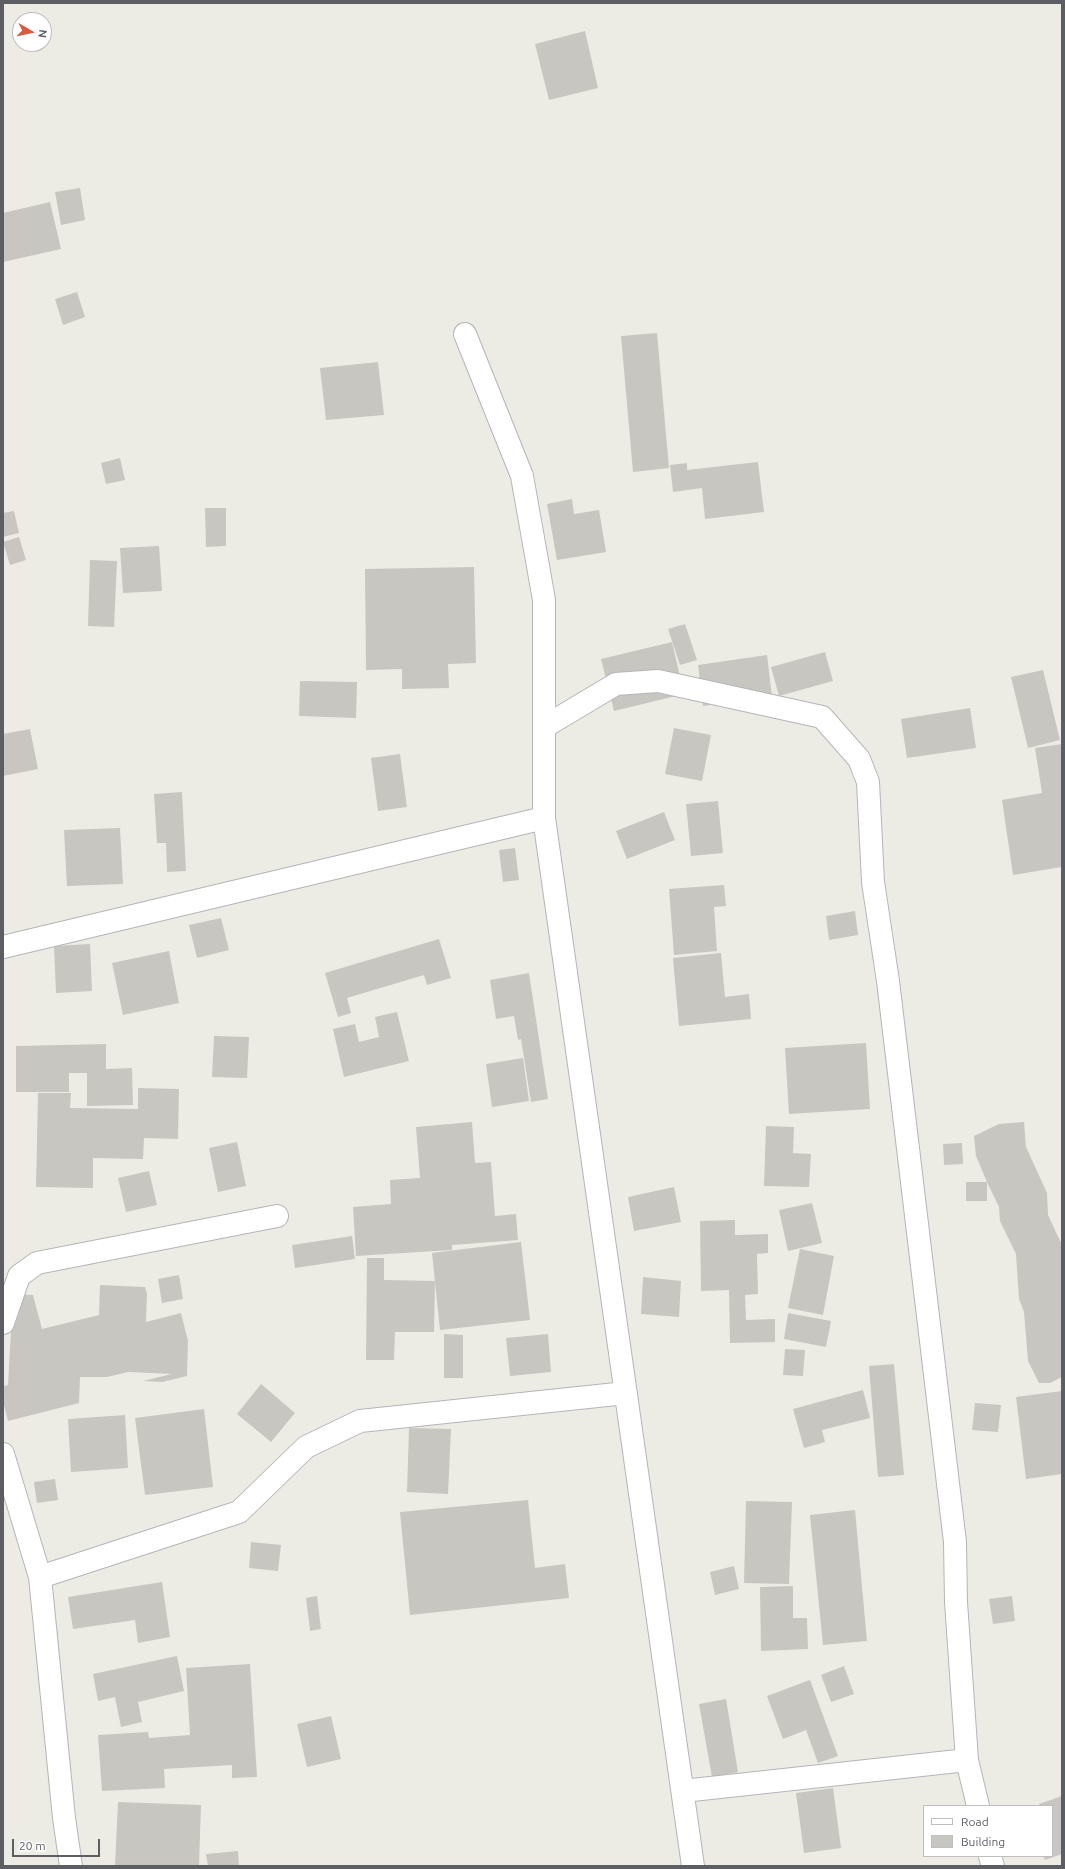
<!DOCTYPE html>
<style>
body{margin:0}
#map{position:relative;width:1065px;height:1869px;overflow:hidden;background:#edece4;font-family:Ubuntu,sans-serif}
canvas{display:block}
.frame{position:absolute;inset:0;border:4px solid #5c5e63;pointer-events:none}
.legend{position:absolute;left:923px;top:1805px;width:130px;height:52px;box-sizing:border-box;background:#fff;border:1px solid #bebfc1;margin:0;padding:5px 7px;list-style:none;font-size:12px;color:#5c5e63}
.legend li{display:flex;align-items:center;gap:8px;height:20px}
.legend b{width:20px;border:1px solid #bebfc1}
.north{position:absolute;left:12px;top:12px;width:40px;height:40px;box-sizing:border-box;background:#fff;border:1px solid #bebfc1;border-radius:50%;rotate:99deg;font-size:11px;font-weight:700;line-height:16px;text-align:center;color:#5c5e63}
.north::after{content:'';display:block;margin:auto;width:14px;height:18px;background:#d85b3f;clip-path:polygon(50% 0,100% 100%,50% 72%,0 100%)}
.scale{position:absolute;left:12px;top:1839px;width:88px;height:18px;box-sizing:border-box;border:2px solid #5c5e63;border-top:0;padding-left:5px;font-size:12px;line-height:14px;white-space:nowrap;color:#5c5e63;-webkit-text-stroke:3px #fff;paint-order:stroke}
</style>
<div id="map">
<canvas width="1065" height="1869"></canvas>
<div class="frame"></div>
<ul class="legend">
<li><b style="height:5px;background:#fff"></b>Road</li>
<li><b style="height:11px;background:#c8c6c0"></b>Building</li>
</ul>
<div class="north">N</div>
<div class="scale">20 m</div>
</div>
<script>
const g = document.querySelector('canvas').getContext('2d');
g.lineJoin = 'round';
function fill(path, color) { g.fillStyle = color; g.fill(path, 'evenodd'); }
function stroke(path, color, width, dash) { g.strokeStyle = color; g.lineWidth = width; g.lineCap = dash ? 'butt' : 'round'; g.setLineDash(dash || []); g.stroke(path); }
const building = new Path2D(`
 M 585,31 L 598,88 L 549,100 L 535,44 Z
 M 80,188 L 85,220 L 61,225 L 55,192 Z
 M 50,202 L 61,249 L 3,262 L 3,213 Z
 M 77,292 L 85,317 L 63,325 L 55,299 Z
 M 657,333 L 669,468 L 633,472 L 621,336 Z
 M 378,362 L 384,415 L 326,420 L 320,368 Z
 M 120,458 L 125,480 L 106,484 L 101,463 Z
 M 758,462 L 764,512 L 705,519 L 702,488 L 673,492 L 670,465 L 687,463 L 687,470 Z
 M 572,499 L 574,514 L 599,510 L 606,552 L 557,560 L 547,504 Z
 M 205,508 L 226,508 L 226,546 L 206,547 Z
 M 14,511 L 19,533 L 3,537 L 3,513 Z
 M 19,537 L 26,560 L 10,565 L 3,542 Z
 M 159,546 L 162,591 L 123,593 L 120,548 Z
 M 90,560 L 117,561 L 114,627 L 88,626 Z
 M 474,567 L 476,663 L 448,664 L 449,688 L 402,689 L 402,669 L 366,670 L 365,569 Z
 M 685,624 L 697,660 L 680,665 L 668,629 Z
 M 672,642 L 684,694 L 614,711 L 601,659 Z
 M 825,652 L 833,681 L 779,696 L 771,667 Z
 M 767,655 L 772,697 L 703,706 L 698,665 Z
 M 1043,670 L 1060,740 L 1028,748 L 1011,677 Z
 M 300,681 L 357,682 L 356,718 L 299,716 Z
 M 970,708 L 976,748 L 907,758 L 901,719 Z
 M 674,728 L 711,735 L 702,781 L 665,774 Z
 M 30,729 L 38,769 L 3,776 L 3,734 Z
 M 1062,744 L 1062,867 L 1013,875 L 1002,800 L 1042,793 L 1035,748 Z
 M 400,754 L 407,807 L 378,811 L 371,758 Z
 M 182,792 L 186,871 L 167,872 L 166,843 L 157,843 L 154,794 Z
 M 718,801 L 723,853 L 691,856 L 686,804 Z
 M 664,812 L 675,840 L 627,859 L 616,831 Z
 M 120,828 L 123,884 L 67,886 L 64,830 Z
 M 515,848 L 519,880 L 503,882 L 499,850 Z
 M 724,885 L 726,906 L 714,907 L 717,951 L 674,955 L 669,889 Z
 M 855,911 L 858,935 L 829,940 L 826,916 Z
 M 221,918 L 229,950 L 197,958 L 189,925 Z
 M 439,939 L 451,978 L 427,985 L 424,975 L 347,998 L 351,1013 L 338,1017 L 325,973 Z
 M 90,944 L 92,991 L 56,993 L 54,946 Z
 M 169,951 L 179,1003 L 123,1015 L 112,963 Z
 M 721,953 L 725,997 L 749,994 L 751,1019 L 679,1026 L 673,958 Z
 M 529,973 L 548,1099 L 531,1102 L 521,1039 L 518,1040 L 514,1016 L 496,1019 L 490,980 Z
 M 397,1012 L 409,1061 L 344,1077 L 333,1029 L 355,1024 L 359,1042 L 379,1037 L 375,1017 Z
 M 214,1036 L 249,1037 L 247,1078 L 212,1077 Z
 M 866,1043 L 870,1109 L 789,1114 L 785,1048 Z
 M 106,1044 L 106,1069 L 132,1068 L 133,1105 L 87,1106 L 87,1073 L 69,1073 L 69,1092 L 16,1092 L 16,1046 Z
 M 523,1058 L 529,1101 L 492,1107 L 486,1064 Z
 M 138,1088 L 179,1089 L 178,1139 L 144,1138 L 143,1159 L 93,1158 L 93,1188 L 36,1187 L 38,1093 L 71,1093 L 70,1108 L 138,1109 Z
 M 472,1122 L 475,1163 L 491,1162 L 495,1216 L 516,1214 L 518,1240 L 452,1245 L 452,1250 L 356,1256 L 353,1207 L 391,1204 L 390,1180 L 420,1178 L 416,1127 Z
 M 1024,1122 L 1026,1147 L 1047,1193 L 1048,1215 L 1062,1245 L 1062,1377 L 1050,1383 L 1039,1383 L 1028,1361 L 1024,1312 L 1019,1299 L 1016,1254 L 1000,1221 L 999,1207 L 987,1182 L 987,1201 L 966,1201 L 966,1182 L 987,1182 L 976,1156 L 974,1136 L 999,1124 Z
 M 766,1126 L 794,1127 L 793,1153 L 811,1154 L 809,1187 L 764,1186 Z
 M 237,1142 L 246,1186 L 218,1192 L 209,1148 Z
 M 962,1143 L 963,1164 L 944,1165 L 943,1144 Z
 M 149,1171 L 157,1205 L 126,1212 L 118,1178 Z
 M 674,1187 L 681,1222 L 634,1231 L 628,1197 Z
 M 812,1203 L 822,1243 L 788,1251 L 779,1210 Z
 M 735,1220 L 735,1235 L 768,1234 L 768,1253 L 757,1254 L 758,1294 L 745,1295 L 746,1320 L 775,1319 L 775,1342 L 730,1343 L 729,1290 L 701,1291 L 700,1221 Z
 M 352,1236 L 355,1259 L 295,1268 L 292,1245 Z
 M 521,1242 L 530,1320 L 440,1330 L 432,1253 Z
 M 800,1249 L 834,1256 L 823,1315 L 788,1308 Z
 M 367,1258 L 384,1258 L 384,1280 L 435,1281 L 434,1332 L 395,1332 L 394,1360 L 366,1360 Z
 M 179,1275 L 183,1299 L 162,1303 L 158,1279 Z
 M 643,1277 L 681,1281 L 679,1317 L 641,1314 Z
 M 100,1285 L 145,1287 L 147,1293 L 146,1322 L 181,1313 L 188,1341 L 187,1376 L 162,1382 L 143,1381 L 172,1374 L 128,1372 L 107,1377 L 80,1377 L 79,1403 L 8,1421 L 3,1401 L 3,1386 L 8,1385 L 13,1294 L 33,1295 L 42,1329 L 99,1315 Z
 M 788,1313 L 831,1321 L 826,1347 L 784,1339 Z
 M 444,1334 L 463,1335 L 463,1378 L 444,1378 Z
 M 548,1334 L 551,1372 L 510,1376 L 506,1338 Z
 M 785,1349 L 805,1350 L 803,1376 L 783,1375 Z
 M 894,1364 L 904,1475 L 878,1477 L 869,1366 Z
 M 261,1384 L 295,1413 L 271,1442 L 237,1414 Z
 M 863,1390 L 870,1418 L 822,1430 L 825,1442 L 804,1448 L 793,1409 Z
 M 1062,1391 L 1062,1474 L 1026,1479 L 1016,1397 Z
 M 975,1403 L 1001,1405 L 998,1432 L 972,1430 Z
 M 204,1409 L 213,1487 L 145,1495 L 135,1418 Z
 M 125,1415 L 128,1468 L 71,1472 L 68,1419 Z
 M 409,1428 L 451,1429 L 448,1494 L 407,1492 Z
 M 55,1479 L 58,1500 L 37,1503 L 34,1482 Z
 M 528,1500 L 535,1568 L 565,1564 L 569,1598 L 410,1615 L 400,1512 Z
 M 746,1501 L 792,1502 L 789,1584 L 744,1583 Z
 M 855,1510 L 867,1641 L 823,1645 L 810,1515 Z
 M 251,1542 L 281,1545 L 278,1571 L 249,1568 Z
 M 734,1566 L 739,1589 L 715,1595 L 710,1572 Z
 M 162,1582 L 170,1637 L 138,1643 L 135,1620 L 73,1629 L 68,1597 Z
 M 793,1586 L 793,1618 L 807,1618 L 808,1649 L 761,1651 L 760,1587 Z
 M 317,1596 L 321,1629 L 310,1631 L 306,1598 Z
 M 1012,1596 L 1015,1621 L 993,1624 L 989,1599 Z
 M 177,1656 L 184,1691 L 138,1702 L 142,1722 L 121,1727 L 115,1697 L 98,1701 L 93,1674 Z
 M 250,1664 L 257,1777 L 232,1778 L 232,1765 L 164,1769 L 165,1788 L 102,1791 L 98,1735 L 148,1732 L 149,1738 L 190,1735 L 186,1668 Z
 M 844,1666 L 854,1694 L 831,1702 L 821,1675 Z
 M 810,1680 L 838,1756 L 818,1763 L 806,1730 L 783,1739 L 767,1696 Z
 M 726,1699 L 738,1772 L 712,1777 L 699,1704 Z
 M 331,1716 L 341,1759 L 307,1767 L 297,1724 Z
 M 833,1788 L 841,1848 L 804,1853 L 796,1793 Z
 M 1062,1796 L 1062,1854 L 1045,1860 L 1043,1856 L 1052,1856 L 1052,1806 L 1040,1806 L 1039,1804 Z
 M 118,1802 L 201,1805 L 199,1866 L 115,1866 Z
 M 238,1851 L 239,1866 L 208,1866 L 206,1854 Z`);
const minor = new Path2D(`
 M 465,334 L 522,476 L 544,600 L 544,818
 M 544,727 L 616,684 L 658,681 L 822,717 L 859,759 L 868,782 L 873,882 L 888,981 L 955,1542 L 956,1602 L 967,1760 L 978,1806
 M 3,947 L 544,818 L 693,1866
 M 3,1323 L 19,1276 L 37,1263 L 277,1216
 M 3,1454 L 40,1577 L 64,1818 L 71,1866
 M 40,1577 L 239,1512 L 306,1447 L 360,1421 L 626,1393
 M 683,1791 L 967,1760
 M 990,1856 L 993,1866`);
fill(building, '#c8c6c0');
stroke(minor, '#b4b5ba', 24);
stroke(minor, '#fff', 22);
</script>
